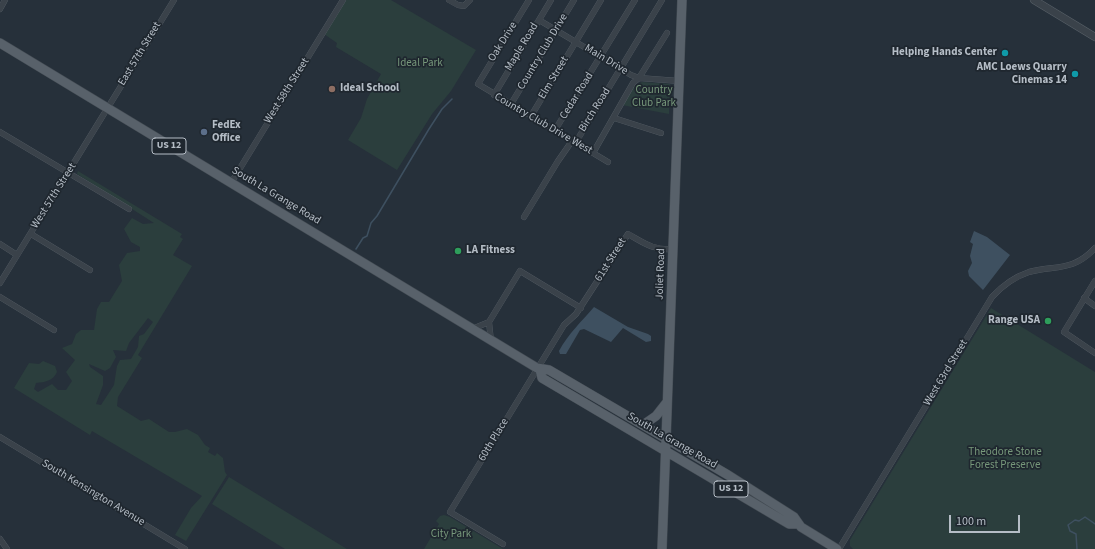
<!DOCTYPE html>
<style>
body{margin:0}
#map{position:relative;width:1095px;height:549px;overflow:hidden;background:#26303a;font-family:"Source Sans 3",sans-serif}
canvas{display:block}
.scale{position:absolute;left:949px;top:515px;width:71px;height:18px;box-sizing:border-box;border:2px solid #b5bdc6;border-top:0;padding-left:5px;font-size:12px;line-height:14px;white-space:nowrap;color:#b5bdc6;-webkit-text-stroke:3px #1f272f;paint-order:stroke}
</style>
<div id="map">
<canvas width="1095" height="549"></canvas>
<div class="scale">100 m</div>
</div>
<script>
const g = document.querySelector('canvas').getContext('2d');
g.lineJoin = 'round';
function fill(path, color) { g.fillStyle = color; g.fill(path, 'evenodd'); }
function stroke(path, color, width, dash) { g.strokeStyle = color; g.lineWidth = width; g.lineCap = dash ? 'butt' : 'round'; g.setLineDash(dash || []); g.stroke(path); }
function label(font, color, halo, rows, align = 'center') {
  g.font = font + ' "Source Sans 3",sans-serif'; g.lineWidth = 3.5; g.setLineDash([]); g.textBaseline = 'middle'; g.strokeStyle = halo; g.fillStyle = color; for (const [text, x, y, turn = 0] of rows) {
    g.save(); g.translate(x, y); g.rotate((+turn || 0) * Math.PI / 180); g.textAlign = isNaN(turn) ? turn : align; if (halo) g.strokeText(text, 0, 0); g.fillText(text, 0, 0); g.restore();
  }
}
const green = new Path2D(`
 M 345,0 L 391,0 L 476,50 L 451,91 L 432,114 L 397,170 L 348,140 L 361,118 L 367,99 L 381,74 L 336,47 L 337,43 L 324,34 Z
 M 642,82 L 670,84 L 669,114 L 622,105 L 631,88 Z
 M 78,171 L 182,234 L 180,237 L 183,239 L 173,255 L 192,266 L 138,355 L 142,358 L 118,397 L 117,406 L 141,421 L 149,419 L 169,432 L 175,432 L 187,429 L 198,435 L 205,445 L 210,448 L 208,452 L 215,456 L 217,453 L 223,458 L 225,472 L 227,475 L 186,541 L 175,535 L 191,508 L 202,496 L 92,431 L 90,435 L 14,388 L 29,363 L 39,364 L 43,361 L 55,366 L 57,372 C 53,381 45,382 36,383 L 34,389 L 38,392 L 52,384 L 58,390 L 66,390 L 72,381 L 66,372 L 75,360 L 62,348 L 72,344 L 76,334 L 81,330 L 94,330 L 97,309 L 101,302 L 109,302 L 122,281 L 119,265 L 127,253 L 140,251 L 140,247 L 131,242 L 124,229 L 132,218 L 143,224 L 154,223 L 77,174 ZM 148,318 L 153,322 L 144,334 L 139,336 L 138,347 L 131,359 L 120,360 L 117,366 L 114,385 L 101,405 L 96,404 L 103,385 L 103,376 L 90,367 L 89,364 L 105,371 L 110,368 L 116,357 L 113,350 L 126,351 L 129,343 Z
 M 991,308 L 1095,372 L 1095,549 L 853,549 L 850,546 L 850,540 Z
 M 229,477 L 347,549 L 285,549 L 212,504 Z
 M 444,515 L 450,517 L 503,549 L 424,549 L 439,524 L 436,521 L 440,516 Z`);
const water = new Path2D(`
 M 974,231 L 987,237 L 1010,255 L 983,290 L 969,276 L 968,271 L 972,263 L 970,256 L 973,244 L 970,242 Z
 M 594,307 L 628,327 L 648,334 L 651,336 L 651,341 L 646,342 L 623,328 L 611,342 L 584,329 L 580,330 L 566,354 L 560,354 L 559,351 C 568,334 582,321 594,307 Z`);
const stream = new Path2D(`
 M 356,249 L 363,238 L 367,236 L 371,223 L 377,216 L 429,129 L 442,109 L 452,99
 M 1077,549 L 1076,534 L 1070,531 L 1068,525 L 1075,520 L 1079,521 L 1085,517 L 1095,524`);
const minor = new Path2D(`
 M 449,0 L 458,5 L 464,6 L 470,0
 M 529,0 L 478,84 L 608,162
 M 0,9 L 5,0
 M 539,20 L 631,75 L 639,78 L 679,81
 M 494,95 L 551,0
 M 511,104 L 574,0
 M 531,116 L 601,0
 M 614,118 L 661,133
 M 555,130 L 635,0
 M 0,132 L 129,209
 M 593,153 L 633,83 L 639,78 L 667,33
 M 231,183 L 343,0
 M 524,217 L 558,161 L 572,141 L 579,137 L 662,0
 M 31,234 L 90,270
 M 0,244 L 17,255
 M 1095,281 L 1064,332 L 1095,353
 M 0,283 L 174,0
 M 0,297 L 54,330
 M 1084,298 L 1095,306
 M 472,329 L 489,322
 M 491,341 L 489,322 L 520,271 L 581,308
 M 0,437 L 185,549
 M 0,539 L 7,549
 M 503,544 L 450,512 L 564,325 L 576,314 L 628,234 C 644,243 654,251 674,249
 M 839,549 L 992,297 C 1002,286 1014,277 1029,272 C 1055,265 1073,272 1095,248`);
const tertiary = new Path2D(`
 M 1034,0 L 1095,37`);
const primary = new Path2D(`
 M 0,43 L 537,368 L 549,370 L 728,475 L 794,517 L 801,527 L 837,549
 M 540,370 L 542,378 L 581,401 L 789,524 L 798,524
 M 643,425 L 656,416 L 667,402
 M 662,549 L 682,0`);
const markers = [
 [1005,53,4,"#0f9aa8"],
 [1075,74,4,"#0f9aa8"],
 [332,89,4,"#8d6e63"],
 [204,132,4,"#5c6f8a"],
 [458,251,4,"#2e9e5b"],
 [1048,321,4,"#2e9e5b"]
];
const shields = [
 [169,146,34],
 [731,489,34]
];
const shieldNames = [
 ["US 12",169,146],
 ["US 12",731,489]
];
const streetNames = [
 ["Oak Drive",503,42,-58],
 ["Maple Road",522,47,-59],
 ["Country Club Drive",543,52,-59],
 ["East 57th Street",140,54,-59],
 ["Main Drive",606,60,31],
 ["Elm Street",554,78,-59],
 ["West 58th Street",287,91,-58],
 ["Cedar Road",577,96,-58],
 ["Birch Road",595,110,-58],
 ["Country Club Drive West",543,124,30],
 ["West 57th Street",54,196,-58],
 ["South La Grange Road",276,196,31],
 ["61st Street",611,260,-58],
 ["Joliet Road",661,274,-88],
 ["West 63rd Street",946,373,-59],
 ["60th Place",494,440,-59],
 ["South La Grange Road",672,441,30],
 ["South Kensington Avenue",93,493,31]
];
const poiNames = [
 ["Helping Hands Center",997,53],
 ["AMC Loews Quarry",1067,68],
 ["Cinemas 14",1067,81],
 ["Ideal School",340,89,"left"],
 ["FedEx",212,126,"left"],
 ["Office",212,139,"left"],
 ["LA Fitness",466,251,"left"],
 ["Range USA",1040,321]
];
const parkNames = [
 ["Ideal Park",420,64],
 ["Country",654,91],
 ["Club Park",654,104],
 ["Theodore Stone",1005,453],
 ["Forest Preserve",1005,466],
 ["City Park",451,535]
];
fill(green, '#2b3e3d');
fill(water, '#3e5060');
stroke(stream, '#3e5060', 1.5);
stroke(minor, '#586068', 6);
stroke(tertiary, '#586068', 8);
stroke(primary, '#434b53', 10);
stroke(minor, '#3a424a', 5.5);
stroke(tertiary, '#3a424a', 7);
stroke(primary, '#58616a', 9);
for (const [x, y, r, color] of markers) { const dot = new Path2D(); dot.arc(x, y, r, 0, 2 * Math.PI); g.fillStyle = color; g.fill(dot); stroke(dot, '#1f272f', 1.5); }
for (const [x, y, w] of shields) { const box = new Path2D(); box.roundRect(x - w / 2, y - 8, w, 16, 3); g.fillStyle = '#1f272f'; g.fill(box); stroke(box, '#b5bdc6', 1); }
label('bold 10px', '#b5bdc6', null, shieldNames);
label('11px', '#b5bdc6', '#1f272f', streetNames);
label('bold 11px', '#b5bdc6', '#1f272f', poiNames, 'right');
label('11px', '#77987b', '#1f272f', parkNames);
</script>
